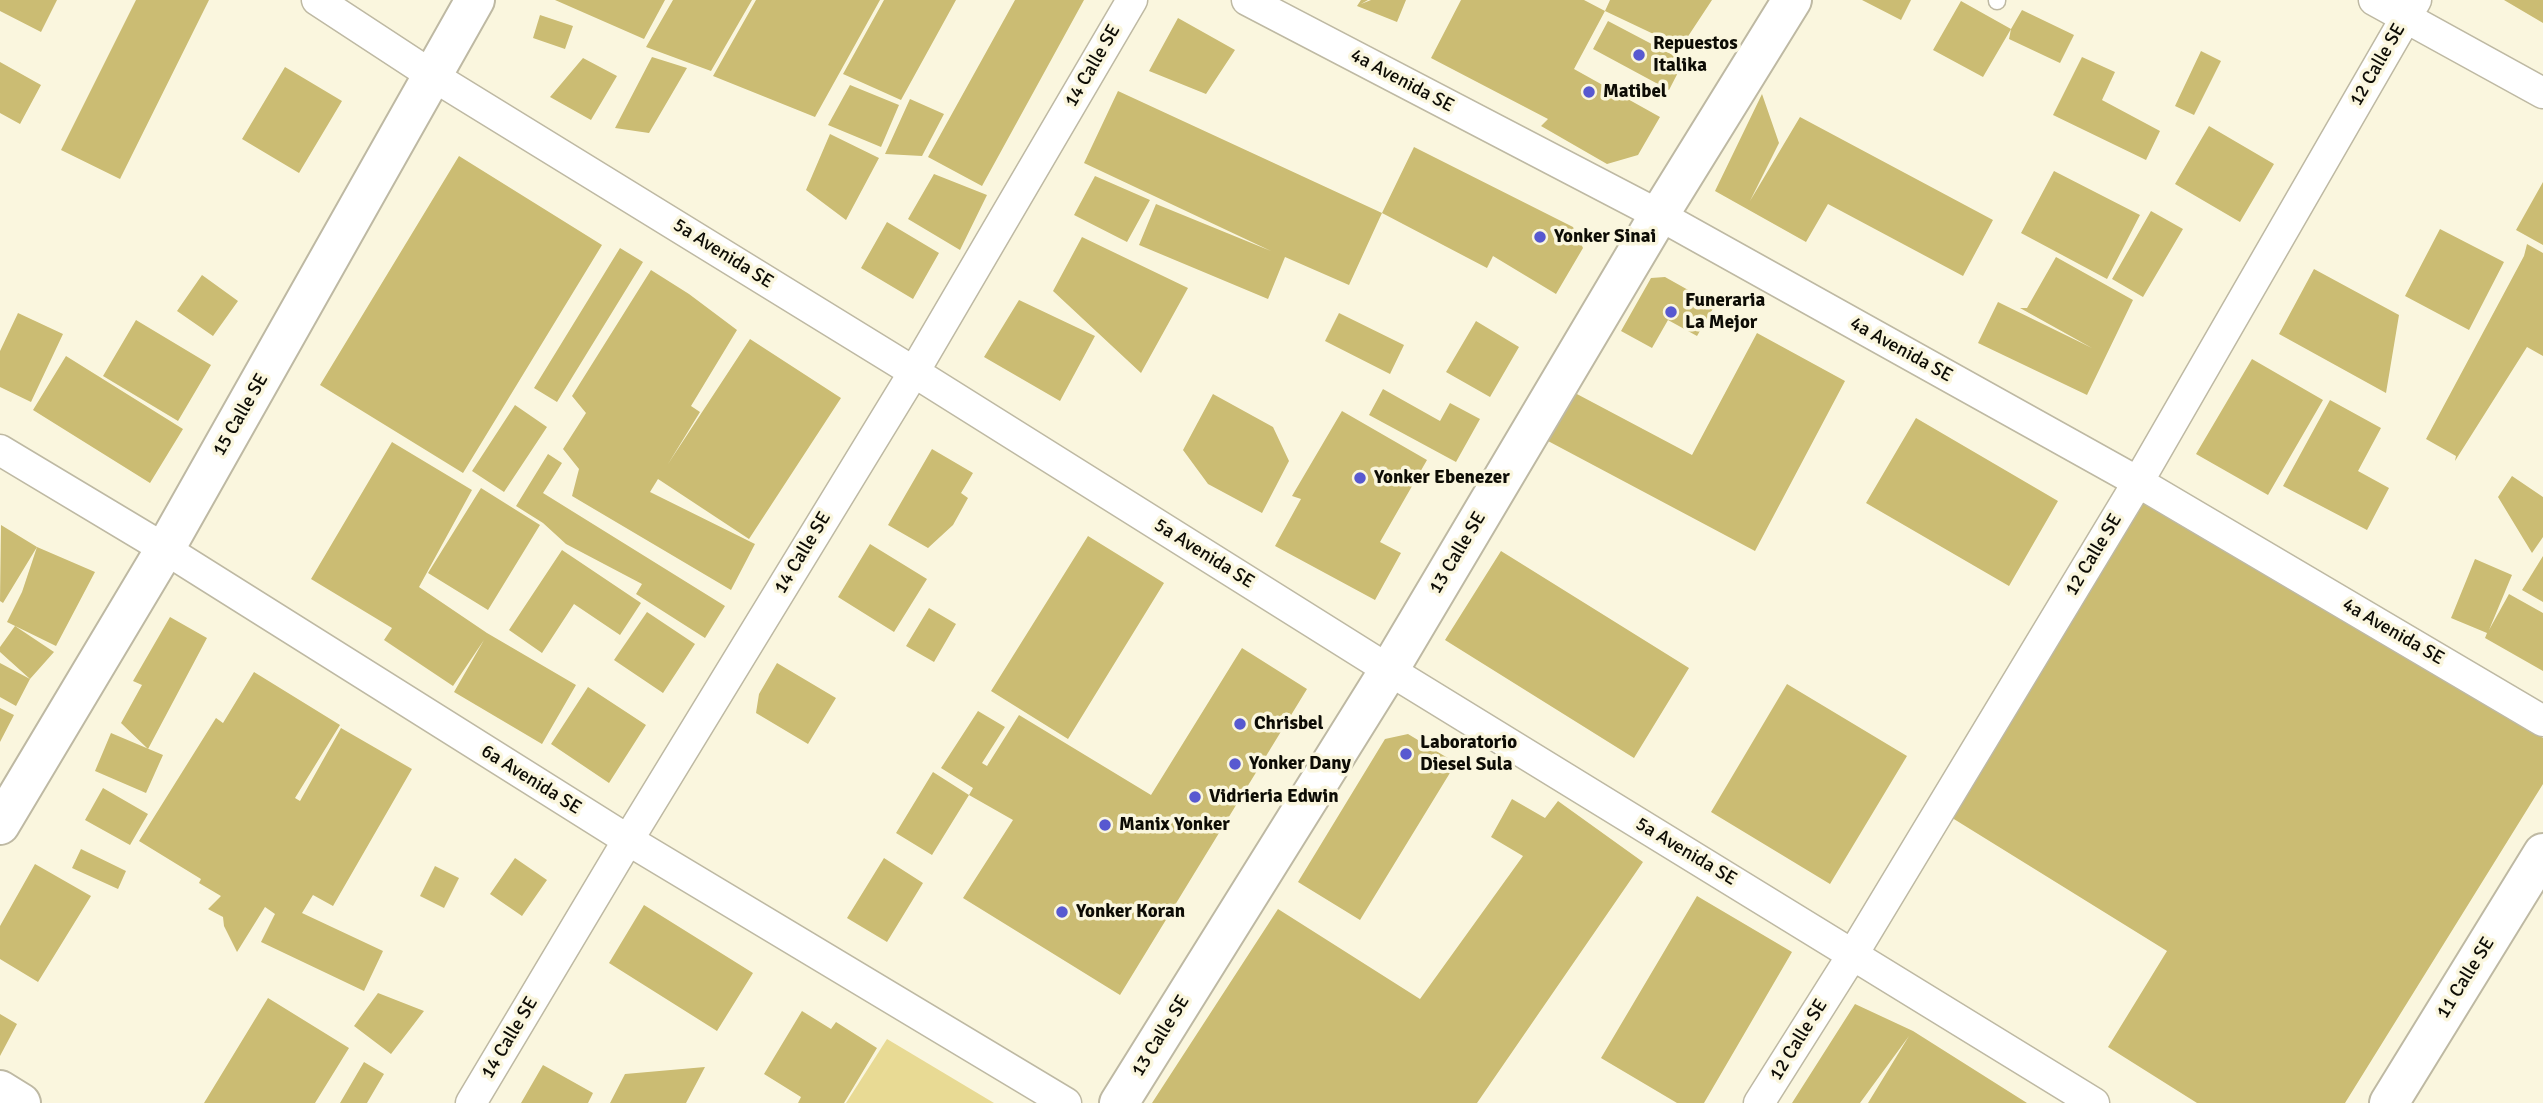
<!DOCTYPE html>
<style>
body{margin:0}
canvas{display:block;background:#faf6de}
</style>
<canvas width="2543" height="1103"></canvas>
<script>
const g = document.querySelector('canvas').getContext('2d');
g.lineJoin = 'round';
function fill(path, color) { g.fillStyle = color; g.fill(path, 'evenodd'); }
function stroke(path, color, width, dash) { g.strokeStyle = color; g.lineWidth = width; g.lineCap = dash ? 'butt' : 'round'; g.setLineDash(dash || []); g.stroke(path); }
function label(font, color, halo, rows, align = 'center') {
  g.font = font + ' Signika,sans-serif'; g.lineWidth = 7; g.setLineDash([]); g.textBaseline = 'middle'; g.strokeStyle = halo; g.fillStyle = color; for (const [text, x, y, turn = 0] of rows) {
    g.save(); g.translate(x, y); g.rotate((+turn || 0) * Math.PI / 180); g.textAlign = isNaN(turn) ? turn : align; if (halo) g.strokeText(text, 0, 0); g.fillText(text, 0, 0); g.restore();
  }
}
const green = new Path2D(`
 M 887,1039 L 994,1103 L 846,1103 Z`);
const building = new Path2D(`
 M 0,0 L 57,0 L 41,32 L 0,11 Z
 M 136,0 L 209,0 L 120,179 L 61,150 Z
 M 555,0 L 665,0 L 644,39 Z
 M 673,0 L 752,0 L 711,71 L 646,47 Z
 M 756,0 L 880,0 L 815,117 L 713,76 Z
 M 884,0 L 956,0 L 901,100 L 843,74 Z
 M 1015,0 L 1084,0 L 982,186 L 928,157 Z
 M 1361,0 L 1368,0 L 1361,4 L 1371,0 L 1406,0 L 1397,22 L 1357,6 Z
 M 1461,0 L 1584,0 L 1605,11 L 1574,69 L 1660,117 L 1638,155 L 1607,164 L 1541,126 L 1548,119 L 1431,58 Z
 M 1610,0 L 1712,0 L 1681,47 L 1605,11 Z
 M 1862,0 L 1911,0 L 1901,20 Z
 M 2504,0 L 2543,0 L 2543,23 Z
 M 1961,1 L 2011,29 L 1983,77 L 1933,50 Z
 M 2022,10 L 2074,35 L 2060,63 L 2009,39 L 2011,29 Z
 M 540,15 L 573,26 L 565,49 L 533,38 Z
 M 1178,18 L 1235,50 L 1206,94 L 1149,71 Z
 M 1608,21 L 1684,61 L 1669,90 L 1593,49 Z
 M 2201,51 L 2221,61 L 2194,115 L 2175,106 Z
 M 652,57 L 687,68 L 649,133 L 615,128 Z
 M 2082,57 L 2115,72 L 2102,100 L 2160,131 L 2146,160 L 2053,115 Z
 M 583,58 L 617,76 L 591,120 L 550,97 Z
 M 0,62 L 41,85 L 20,124 L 0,113 Z
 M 285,67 L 342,101 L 299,173 L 242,139 Z
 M 850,85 L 899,105 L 881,147 L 828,125 Z
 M 1118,91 L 1382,213 L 1414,147 L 1573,227 L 1583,248 L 1556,294 L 1493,256 L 1487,268 L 1382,213 L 1349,285 L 1285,257 L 1268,299 L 1139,245 L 1156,204 L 1271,251 L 1084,163 Z
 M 1762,94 L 1779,143 L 1750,201 L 1800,117 L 1993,220 L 1963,276 L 1828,204 L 1806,242 L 1715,191 Z
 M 910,99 L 944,114 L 922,156 L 885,154 Z
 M 2209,126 L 2274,164 L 2240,222 L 2175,184 Z
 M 830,134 L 879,158 L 846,220 L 806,190 Z
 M 459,156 L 602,245 L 463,473 L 320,385 Z
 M 2054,171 L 2140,215 L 2107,279 L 2021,233 Z
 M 934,174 L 987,195 L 960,250 L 908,219 Z
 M 1095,176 L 1150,200 L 1127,242 L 1074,215 Z
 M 2543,182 L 2543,245 L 2516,230 Z
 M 2151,211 L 2183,229 L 2143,297 L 2112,279 Z
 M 887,222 L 939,253 L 913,299 L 861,268 Z
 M 2440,229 L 2504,262 L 2469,330 L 2405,296 Z
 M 1082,237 L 1188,288 L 1141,373 L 1053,291 Z
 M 2527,244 L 2543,253 L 2543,356 L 2527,347 L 2455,461 L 2456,456 L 2426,439 L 2524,256 Z
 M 620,248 L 643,262 L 557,402 L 534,388 Z
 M 2056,257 L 2133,300 L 2087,395 L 1978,343 L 1998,302 L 2092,348 L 2020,308 L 2027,308 Z
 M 2314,269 L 2399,315 L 2386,393 L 2279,334 Z
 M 651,270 L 689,294 L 737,330 L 691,406 L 700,412 L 668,464 L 750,339 L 841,398 L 749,539 L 658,479 L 650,492 L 755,544 L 731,590 L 572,496 L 579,469 L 563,449 L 586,413 L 572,396 Z
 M 202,275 L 238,301 L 213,336 L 177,311 Z
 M 1665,277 L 1715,305 L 1697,336 L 1668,320 L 1652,348 L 1621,331 L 1651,278 Z
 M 1019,300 L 1095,336 L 1060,401 L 984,357 Z
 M 18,313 L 63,334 L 31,402 L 0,387 L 0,351 Z
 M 1339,313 L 1404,345 L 1390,374 L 1325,341 Z
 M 136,320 L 211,365 L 178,421 L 103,376 Z
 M 1476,321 L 1519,347 L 1490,397 L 1446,372 Z
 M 1757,333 L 1845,381 L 1755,551 L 1548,441 L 1575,393 L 1692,455 Z
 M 66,356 L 183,429 L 150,483 L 33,410 Z
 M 2252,359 L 2323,400 L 2268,495 L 2196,454 Z
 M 1383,389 L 1440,421 L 1450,403 L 1480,419 L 1456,462 L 1369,415 Z
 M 1213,394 L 1273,427 L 1289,461 L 1262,513 L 1208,484 L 1183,450 Z
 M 2330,400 L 2381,428 L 2358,471 L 2389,488 L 2367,530 L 2283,486 Z
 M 515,405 L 547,427 L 504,492 L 472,471 Z
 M 1342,411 L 1427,460 L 1380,542 L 1401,553 L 1375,600 L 1275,546 L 1301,499 L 1292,496 Z
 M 1916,418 L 2058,501 L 2009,586 L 1866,503 Z
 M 392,442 L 472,490 L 419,587 L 487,633 L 576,685 L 542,744 L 454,692 L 484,640 L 453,686 L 384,640 L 392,628 L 311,579 Z
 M 932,449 L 973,473 L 961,493 L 968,498 L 953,525 L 928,548 L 888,525 Z
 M 548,454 L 562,463 L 543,493 L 725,606 L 705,638 L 636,594 L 642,584 L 566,544 L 543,523 L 516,506 Z
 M 2512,476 L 2543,497 L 2543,537 L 2532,553 L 2498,497 Z
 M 481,488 L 540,525 L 488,610 L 428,573 Z
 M 2149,493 L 2543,738 L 2543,784 L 2345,1103 L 2197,1103 L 2108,1047 L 2167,951 L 1949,816 Z
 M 1,525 L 37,547 L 3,603 L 0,601 Z
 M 1088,536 L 1164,583 L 1068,739 L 991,691 Z
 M 870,544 L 927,579 L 894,632 L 838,597 Z
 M 37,547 L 95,572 L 56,646 L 7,622 L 22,592 Z
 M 562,550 L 641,603 L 620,635 L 574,604 L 542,653 L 509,630 Z
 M 1501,551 L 1689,668 L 1634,758 L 1445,640 Z
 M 2543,556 L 2543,602 L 2522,590 Z
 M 2475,559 L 2512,575 L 2489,630 L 2509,594 L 2543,613 L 2543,671 L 2485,638 L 2487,633 L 2451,618 Z
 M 929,608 L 956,624 L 934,662 L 906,646 Z
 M 647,612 L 695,644 L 663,693 L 614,660 Z
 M 170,617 L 207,638 L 148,749 L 121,723 L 142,685 L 133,681 Z
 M 15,626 L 54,652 L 30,679 L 16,706 L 0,697 L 0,663 L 30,679 L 0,652 L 0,647 Z
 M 1242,648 L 1307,689 L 1120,995 L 963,898 L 1013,820 L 969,795 L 932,855 L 896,833 L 933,772 L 969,795 L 973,788 L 941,768 L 978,711 L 1005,727 L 982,763 L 987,766 L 1019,715 L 1151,795 Z
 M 777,663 L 836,698 L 808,744 L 756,713 L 759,694 Z
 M 254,672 L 340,725 L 295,798 L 300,801 L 341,728 L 412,769 L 333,906 L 313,895 L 302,913 L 383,951 L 364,991 L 261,942 L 275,914 L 265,907 L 237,952 L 224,926 L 223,917 L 208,909 L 221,896 L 199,883 L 201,879 L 139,841 L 216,718 L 223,723 Z
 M 1787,684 L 1907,756 L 1830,884 L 1711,812 Z
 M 588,687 L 646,725 L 609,783 L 551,744 Z
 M 0,708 L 14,715 L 0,742 Z
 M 111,733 L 163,755 L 146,793 L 95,771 Z
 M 1408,734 L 1456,763 L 1360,920 L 1298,882 L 1385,739 Z
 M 103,788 L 148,814 L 130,845 L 85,820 Z
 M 1512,799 L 1545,818 L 1558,801 L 1643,862 L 1477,1103 L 1152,1103 L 1278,909 L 1420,999 L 1523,856 L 1491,837 Z
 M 81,849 L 126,871 L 118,889 L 72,868 Z
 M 515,858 L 547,880 L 522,916 L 490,894 Z
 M 884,858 L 923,883 L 887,942 L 847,918 Z
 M 35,864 L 91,896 L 38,982 L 0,959 L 0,926 Z
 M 435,866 L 459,878 L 444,908 L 420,896 Z
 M 1697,896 L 1792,952 L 1704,1103 L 1677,1103 L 1601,1058 Z
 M 644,905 L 753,973 L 717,1031 L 609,963 Z
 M 378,993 L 424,1011 L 391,1054 L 354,1026 Z
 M 268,998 L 349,1048 L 315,1103 L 204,1103 Z
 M 1855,1004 L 1913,1031 L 2027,1103 L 1868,1103 L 1909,1036 L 1860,1103 L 1792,1103 Z
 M 802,1011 L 831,1029 L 836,1022 L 877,1048 L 844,1103 L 798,1103 L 801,1097 L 764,1074 Z
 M 0,1014 L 17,1024 L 0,1056 Z
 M 364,1062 L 384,1074 L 367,1103 L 340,1103 Z
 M 543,1065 L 593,1093 L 588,1103 L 521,1103 Z
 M 705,1067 L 686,1103 L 610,1103 L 625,1074 Z`);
const service = new Path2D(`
 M 1997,1 L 1997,0`);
const minor = new Path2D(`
 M 317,0 L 433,76 L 914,372 L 1389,670 L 2094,1103
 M 1247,0 L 1659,215 L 2138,482 L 2543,721
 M 2374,0 L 2543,93
 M 0,450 L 165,549 L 628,840 L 1066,1103
 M 471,1103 L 628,840 L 914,372 L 1132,0
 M 1759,1103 L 1853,954 L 2138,482 L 2416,0`);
const tertiary = new Path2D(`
 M 0,825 L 165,549 L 475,0
 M 0,1090 L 21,1103
 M 1119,1103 L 1389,670 L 1659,215 L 1792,0
 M 2389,1103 L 2543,853`);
const markers = [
 [1639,55,7,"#5859d0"],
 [1589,92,7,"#5859d0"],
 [1540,237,7,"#5859d0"],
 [1671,312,7,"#5859d0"],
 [1360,478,7,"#5859d0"],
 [1240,724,7,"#5859d0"],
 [1406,754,7,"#5859d0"],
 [1235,764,7,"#5859d0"],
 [1195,797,7,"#5859d0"],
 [1105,825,7,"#5859d0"],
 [1062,912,7,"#5859d0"]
];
const poiNames = [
 ["Repuestos",1653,44],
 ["Italika",1653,66],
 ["Matibel",1603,92],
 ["Yonker Sinai",1554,237],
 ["Funeraria",1685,301],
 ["La Mejor",1685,323],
 ["Yonker Ebenezer",1374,478],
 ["Chrisbel",1254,724],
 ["Laboratorio",1420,743],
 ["Diesel Sula",1420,765],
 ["Yonker Dany",1249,764],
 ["Vidrieria Edwin",1209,797],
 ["Manix Yonker",1119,825],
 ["Yonker Koran",1076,912]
];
const streetNames = [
 ["12 Calle SE",2378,65,-60],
 ["14 Calle SE",1093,66,-60],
 ["4a Avenida SE",1402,81,28],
 ["5a Avenida SE",723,254,32],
 ["4a Avenida SE",1901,350,29],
 ["15 Calle SE",241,415,-60],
 ["14 Calle SE",803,553,-59],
 ["13 Calle SE",1458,553,-59],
 ["5a Avenida SE",1204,554,32],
 ["12 Calle SE",2094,555,-59],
 ["4a Avenida SE",2393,632,30],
 ["6a Avenida SE",531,780,32],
 ["5a Avenida SE",1686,852,31],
 ["11 Calle SE",2466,978,-58],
 ["13 Calle SE",1161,1036,-58],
 ["14 Calle SE",510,1038,-59],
 ["12 Calle SE",1799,1040,-58]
];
fill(green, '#e8da94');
fill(building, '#cbbc73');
stroke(service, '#beb9a3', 19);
stroke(minor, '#beb9a3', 33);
stroke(tertiary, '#beb9a3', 42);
stroke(service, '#fff', 16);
stroke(minor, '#fff', 30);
stroke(tertiary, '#fff', 38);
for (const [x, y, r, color] of markers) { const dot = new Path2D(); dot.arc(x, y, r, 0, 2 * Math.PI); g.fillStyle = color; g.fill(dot); stroke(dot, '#faf6de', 2.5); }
label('bold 19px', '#0d0c05', '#faf6de', poiNames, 'left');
label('19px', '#0d0c05', '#faf6de', streetNames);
</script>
